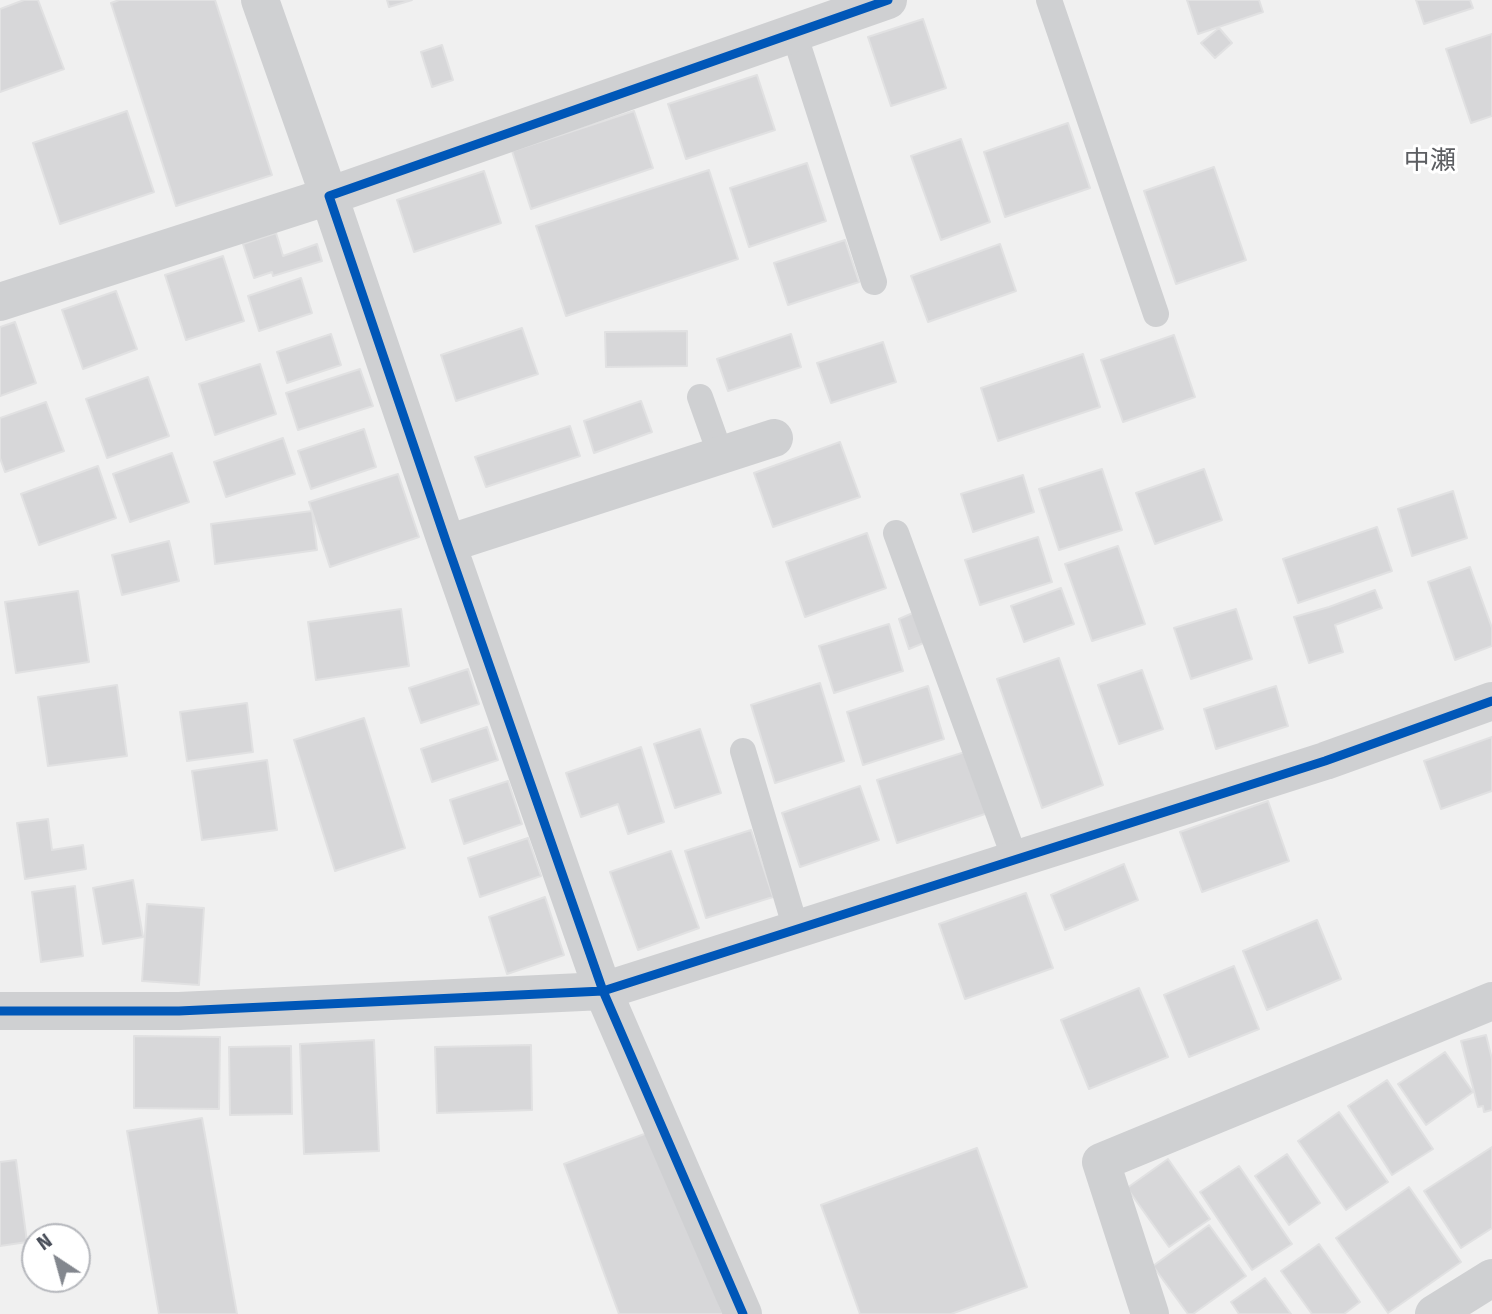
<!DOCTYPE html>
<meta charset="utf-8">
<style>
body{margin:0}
#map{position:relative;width:1492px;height:1314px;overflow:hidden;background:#f0f0f0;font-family:"Fira Sans",sans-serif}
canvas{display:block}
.north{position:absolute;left:21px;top:1223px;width:70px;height:70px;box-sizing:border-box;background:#fff;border:2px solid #b6b8bd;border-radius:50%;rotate:324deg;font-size:19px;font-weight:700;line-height:28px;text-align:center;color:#494e59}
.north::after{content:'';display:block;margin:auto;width:24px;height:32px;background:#83878e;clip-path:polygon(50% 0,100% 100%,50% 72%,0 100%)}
</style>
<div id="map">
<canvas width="1492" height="1314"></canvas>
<div class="north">N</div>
</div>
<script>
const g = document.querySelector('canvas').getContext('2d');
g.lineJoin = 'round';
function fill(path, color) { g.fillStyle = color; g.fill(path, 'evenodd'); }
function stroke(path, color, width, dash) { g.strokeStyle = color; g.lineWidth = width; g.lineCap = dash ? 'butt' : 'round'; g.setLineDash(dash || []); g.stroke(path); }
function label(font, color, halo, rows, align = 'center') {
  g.font = font + ' "Fira Sans","Noto Sans JP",sans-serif'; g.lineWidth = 6; g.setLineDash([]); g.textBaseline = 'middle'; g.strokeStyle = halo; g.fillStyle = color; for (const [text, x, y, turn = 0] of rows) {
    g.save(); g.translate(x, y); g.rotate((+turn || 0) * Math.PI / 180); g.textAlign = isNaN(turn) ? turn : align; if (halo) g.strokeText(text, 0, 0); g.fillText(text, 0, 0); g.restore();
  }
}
const building = new Path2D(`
 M 24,0 L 38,0 L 64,69 L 0,92 L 0,9 Z
 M 119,0 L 215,0 L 272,175 L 176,206 L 111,3 Z
 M 387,0 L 412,0 L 389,7 Z
 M 1187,0 L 1259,0 L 1263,12 L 1198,34 Z
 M 1416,0 L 1470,0 L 1473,8 L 1424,24 Z
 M 923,19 L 946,88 L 891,106 L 868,37 Z
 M 1219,28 L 1232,43 L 1215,58 L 1201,43 Z
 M 1492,34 L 1492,116 L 1471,123 L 1446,49 Z
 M 442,45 L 453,80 L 432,87 L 421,52 Z
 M 757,75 L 775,130 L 686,159 L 668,104 Z
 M 127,111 L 154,192 L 60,224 L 33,143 Z
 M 634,111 L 653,168 L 531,209 L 512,151 Z
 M 1068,123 L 1090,188 L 1005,217 L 984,152 Z
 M 961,139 L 990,222 L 941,240 L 911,156 Z
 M 807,163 L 826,221 L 749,247 L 730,188 Z
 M 1214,167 L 1246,260 L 1176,284 L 1144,191 Z
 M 709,170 L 738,259 L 566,316 L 536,226 Z
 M 484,171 L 501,223 L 414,252 L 397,200 Z
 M 276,233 L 283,256 L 317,244 L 322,261 L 273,276 L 272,272 L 254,278 L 243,244 Z
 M 845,240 L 859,282 L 788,305 L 774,263 Z
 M 1000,244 L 1016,291 L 928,322 L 911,276 Z
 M 223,256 L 244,321 L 186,340 L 165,275 Z
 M 301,278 L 312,313 L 259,331 L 248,296 Z
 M 116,291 L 137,349 L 83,369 L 62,310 Z
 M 15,322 L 36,383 L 0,396 L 0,327 Z
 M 522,328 L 538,374 L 456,401 L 441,355 Z
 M 687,331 L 687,366 L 606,367 L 605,332 Z
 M 331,334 L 341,365 L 287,383 L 277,352 Z
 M 791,334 L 801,367 L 728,391 L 717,359 Z
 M 1174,335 L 1195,397 L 1123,422 L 1101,360 Z
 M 883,342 L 896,382 L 831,403 L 817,363 Z
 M 1083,354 L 1100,407 L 998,441 L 981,388 Z
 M 260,364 L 276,414 L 215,435 L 199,384 Z
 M 360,369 L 373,406 L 298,430 L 286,393 Z
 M 148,377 L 169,436 L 107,458 L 86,399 Z
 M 641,401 L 652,432 L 594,453 L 584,421 Z
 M 46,402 L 64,451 L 5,472 L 0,458 L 0,418 Z
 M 570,426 L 580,456 L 486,487 L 475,457 Z
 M 364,429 L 376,467 L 311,489 L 298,451 Z
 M 283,438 L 295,474 L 226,497 L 214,462 Z
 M 840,442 L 860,497 L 773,527 L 754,473 Z
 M 172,453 L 189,502 L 130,522 L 113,474 Z
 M 98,466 L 116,518 L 39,545 L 21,494 Z
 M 1102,469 L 1122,530 L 1059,550 L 1039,489 Z
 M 1204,469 L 1222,520 L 1155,544 L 1136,493 Z
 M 398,474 L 419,537 L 330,567 L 309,502 Z
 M 1023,475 L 1034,512 L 973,532 L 961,494 Z
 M 1453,491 L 1467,538 L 1412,556 L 1398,509 Z
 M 312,511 L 317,550 L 215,564 L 211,524 Z
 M 1377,527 L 1392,571 L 1298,603 L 1283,559 Z
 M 867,533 L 886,588 L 805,617 L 786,562 Z
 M 1038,537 L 1052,582 L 980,605 L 965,560 Z
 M 169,541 L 179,581 L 122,595 L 112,555 Z
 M 1118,546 L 1145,624 L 1092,641 L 1065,564 Z
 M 1470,567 L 1492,628 L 1492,646 L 1455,660 L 1428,582 Z
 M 1061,588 L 1074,624 L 1024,642 L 1011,606 Z
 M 1375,590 L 1382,608 L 1335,625 L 1343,652 L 1309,663 L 1294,617 L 1329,607 Z
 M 78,591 L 89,662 L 16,673 L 5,602 Z
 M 401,609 L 409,666 L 316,680 L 308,622 Z
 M 1236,609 L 1252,659 L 1191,679 L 1174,628 Z
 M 915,612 L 926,642 L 909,649 L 899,619 Z
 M 889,624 L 903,671 L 834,693 L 819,646 Z
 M 1059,658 L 1103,785 L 1042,808 L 997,679 Z
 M 468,669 L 479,704 L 421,723 L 409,688 Z
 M 1142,670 L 1163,729 L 1119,744 L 1098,685 Z
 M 820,683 L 844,761 L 775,783 L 751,705 Z
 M 117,685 L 127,756 L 48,766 L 38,697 Z
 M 928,686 L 944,739 L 863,765 L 847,712 Z
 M 1276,686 L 1288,726 L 1216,749 L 1204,709 Z
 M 247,703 L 253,752 L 187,761 L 180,712 Z
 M 364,718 L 405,848 L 335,871 L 294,740 Z
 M 487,727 L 498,760 L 432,782 L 421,749 Z
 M 700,729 L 721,793 L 675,808 L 654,744 Z
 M 1492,737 L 1492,791 L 1441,809 L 1424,761 Z
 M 641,747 L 664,822 L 628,834 L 618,804 L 581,817 L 566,773 Z
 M 968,751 L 988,813 L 897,843 L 877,780 Z
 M 267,760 L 277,830 L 202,840 L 192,771 Z
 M 508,781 L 522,824 L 464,844 L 450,800 Z
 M 860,786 L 879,840 L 800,867 L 782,813 Z
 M 1268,801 L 1289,861 L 1202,892 L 1180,832 Z
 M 48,819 L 52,850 L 83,845 L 86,869 L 25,879 L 17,823 Z
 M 751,830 L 773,897 L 706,918 L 685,851 Z
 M 528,838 L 541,876 L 480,897 L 468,858 Z
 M 671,851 L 699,928 L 638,950 L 610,872 Z
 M 1124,864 L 1138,900 L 1065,930 L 1051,895 Z
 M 133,880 L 143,937 L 103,944 L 93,888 Z
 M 75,886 L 83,956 L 41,962 L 32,892 Z
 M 1026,893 L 1053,968 L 965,999 L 939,924 Z
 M 545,897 L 564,955 L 507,974 L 489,917 Z
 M 147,904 L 204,908 L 199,985 L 142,981 Z
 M 1317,920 L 1341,979 L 1267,1010 L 1243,951 Z
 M 1234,966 L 1259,1029 L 1189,1057 L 1164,995 Z
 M 1139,988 L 1168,1057 L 1089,1089 L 1061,1020 Z
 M 1486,1035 L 1492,1059 L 1492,1110 L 1484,1112 L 1483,1106 L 1478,1107 L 1461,1041 Z
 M 134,1036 L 220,1037 L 219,1109 L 134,1108 Z
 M 374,1040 L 379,1151 L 304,1154 L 300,1044 Z
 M 531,1045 L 532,1110 L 437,1113 L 435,1047 Z
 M 291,1046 L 292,1114 L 230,1115 L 229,1047 Z
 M 1445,1052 L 1473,1092 L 1426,1125 L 1398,1084 Z
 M 1387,1080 L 1433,1149 L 1392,1175 L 1348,1106 Z
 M 1339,1112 L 1388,1182 L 1346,1210 L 1298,1141 Z
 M 202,1118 L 237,1314 L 159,1314 L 127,1131 Z
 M 655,1130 L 723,1314 L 619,1314 L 564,1164 Z
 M 1492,1147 L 1492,1228 L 1461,1248 L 1424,1191 Z
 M 977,1148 L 1027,1287 L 951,1314 L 860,1314 L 821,1205 Z
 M 1287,1154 L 1320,1203 L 1289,1225 L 1255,1176 Z
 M 1168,1159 L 1210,1219 L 1169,1247 L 1127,1188 Z
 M 16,1160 L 27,1242 L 0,1246 L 0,1162 Z
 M 1239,1166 L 1292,1244 L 1252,1270 L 1200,1192 Z
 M 1409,1187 L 1461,1262 L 1388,1313 L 1336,1238 Z
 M 1209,1225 L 1246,1276 L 1193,1314 L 1188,1314 L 1153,1266 Z
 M 1319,1244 L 1360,1302 L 1344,1314 L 1312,1314 L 1281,1271 Z
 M 1265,1278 L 1291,1314 L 1239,1314 L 1231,1302 Z`);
const lane = new Path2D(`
 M 1049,0 L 1156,314
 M 794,33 L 874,282
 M 700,397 L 721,456
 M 896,533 L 1015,859
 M 743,751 L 796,929`);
const street = new Path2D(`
 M 0,302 L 329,196 L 260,0
 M 447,544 L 774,438
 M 0,1011 L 179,1011 L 603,991 L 1325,761 L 1492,701
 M 743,1314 L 603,991 L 447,544 L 329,196 L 888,0
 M 1150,1314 L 1101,1162 L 1492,1001
 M 1434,1314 L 1492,1278`);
const cycleway = new Path2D(`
 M 0,1011 L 179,1011 L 603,991 L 1325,761 L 1492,701
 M 743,1314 L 603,991 L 447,544 L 329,196 L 888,0`);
const neighbourhoodNames = [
 ["中瀬",1430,162]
];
fill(building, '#d7d7d9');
stroke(building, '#e1e1e2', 2);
stroke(lane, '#cfd0d2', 26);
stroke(street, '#cfd0d2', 38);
stroke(cycleway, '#0057b8', 9);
label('26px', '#5c5e62', '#fff', neighbourhoodNames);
</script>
